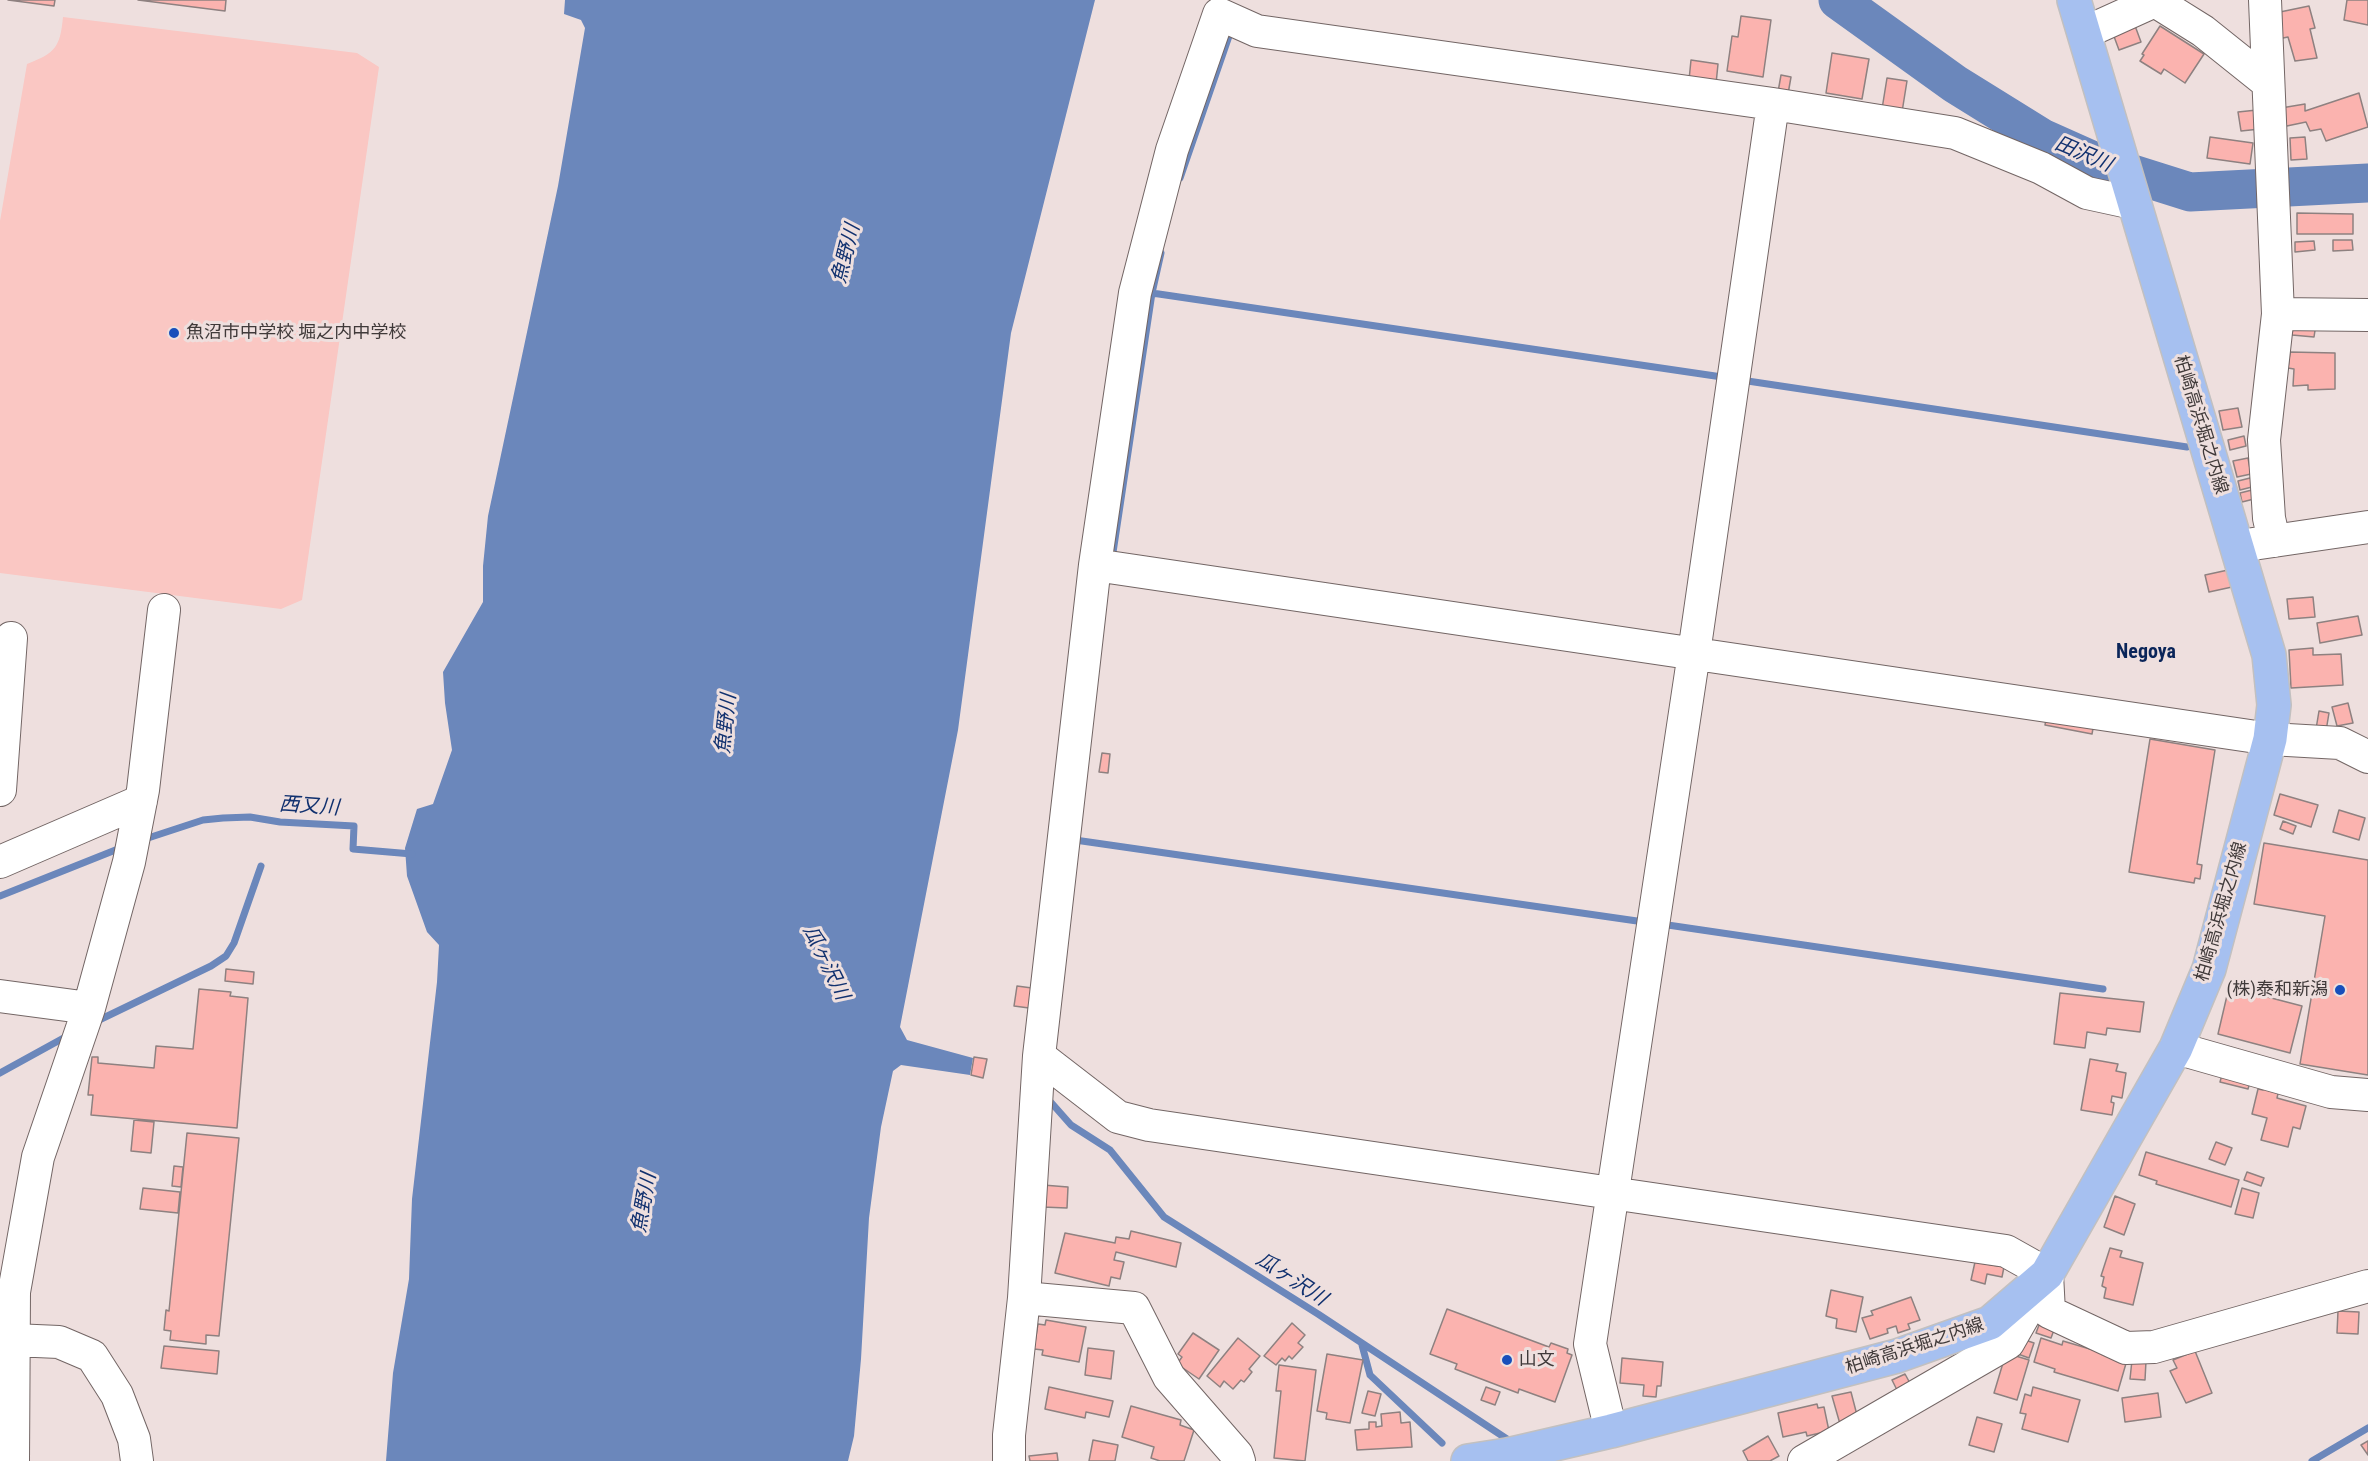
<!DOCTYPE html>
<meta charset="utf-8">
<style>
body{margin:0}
canvas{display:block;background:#eedfde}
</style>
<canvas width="2368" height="1461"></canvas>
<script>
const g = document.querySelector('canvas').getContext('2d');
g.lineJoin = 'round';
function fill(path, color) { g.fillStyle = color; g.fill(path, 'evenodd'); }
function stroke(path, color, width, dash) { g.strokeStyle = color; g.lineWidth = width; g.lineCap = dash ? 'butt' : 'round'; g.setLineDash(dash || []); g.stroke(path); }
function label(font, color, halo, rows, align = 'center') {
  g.font = font + ' "Roboto Condensed","Noto Sans JP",sans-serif'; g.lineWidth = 6; g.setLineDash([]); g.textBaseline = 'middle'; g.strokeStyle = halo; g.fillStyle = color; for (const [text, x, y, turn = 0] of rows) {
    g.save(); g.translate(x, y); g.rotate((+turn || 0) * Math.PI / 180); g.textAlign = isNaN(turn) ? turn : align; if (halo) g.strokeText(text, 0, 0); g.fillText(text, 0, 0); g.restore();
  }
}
const green = new Path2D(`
 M 63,17 L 357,53 L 379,67 L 302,600 L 281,609 L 0,573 L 0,221 L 27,64 C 55,53 60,48 63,17 Z`);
const water = new Path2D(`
 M 565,0 L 1095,0 L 1011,333 L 958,730 L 900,1027 L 907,1040 L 973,1058 L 970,1075 L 901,1065 L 893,1071 L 881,1127 L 869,1218 L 861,1359 L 854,1436 L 848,1461 L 386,1461 L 393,1373 L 409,1279 L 412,1199 L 437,982 L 439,945 L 427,932 L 407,876 L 405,848 L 417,809 L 433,804 L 452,750 L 445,703 L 443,672 L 483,602 L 483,566 L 488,516 L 558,186 L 585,28 L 581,20 L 564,14 Z`);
const stream = new Path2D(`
 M 1180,178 L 1229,36
 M 1152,293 L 1722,377
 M 1741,380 L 2187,447
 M 1112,559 L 1152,293 L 1161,253
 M 142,840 L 203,820 L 223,818 L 250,817 L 280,822 L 354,826 L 353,849 L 412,854
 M 1075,840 L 1644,922
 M 0,896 L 123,847
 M 1661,924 L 2103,989
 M 95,1022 L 211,966 L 226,956 L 234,943 L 261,866
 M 0,1073 L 69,1035
 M 1048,1099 L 1071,1125 L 1110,1150 L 1164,1217 L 1318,1314 L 1513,1443
 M 1362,1345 L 1370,1375 L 1442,1443
 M 2312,1461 L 2368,1428`);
const river = new Path2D(`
 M 1838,0 L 1955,84 L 2042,138 L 2098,163 L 2190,192 L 2368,183`);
const building = new Path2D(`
 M 8,0 L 55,0 L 54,6 Z
 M 138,0 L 226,0 L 225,11 Z
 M 2347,0 L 2368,0 L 2368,25 L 2344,20 Z
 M 2309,6 L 2315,28 L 2310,29 L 2317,58 L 2295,61 L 2288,37 L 2278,39 L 2280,12 Z
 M 1741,16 L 1771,20 L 1763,77 L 1727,71 L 1732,36 L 1738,37 Z
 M 2134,23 L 2141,42 L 2119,50 L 2112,31 Z
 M 2160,26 L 2204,54 L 2185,83 L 2164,69 L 2161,74 L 2140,61 L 2144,55 L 2142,54 Z
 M 1832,53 L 1869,59 L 1862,99 L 1826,93 Z
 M 1691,60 L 1718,64 L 1716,84 L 1689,80 Z
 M 1781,75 L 1791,77 L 1788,94 L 1778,92 Z
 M 1887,78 L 1907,81 L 1902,112 L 1882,109 Z
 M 2359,93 L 2368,127 L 2326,141 L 2321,129 L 2310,131 L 2306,122 L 2282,127 L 2281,108 L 2305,104 L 2305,111 Z
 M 2257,110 L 2260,129 L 2241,131 L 2238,112 Z
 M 2210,137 L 2253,143 L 2250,164 L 2207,158 Z
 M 2305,137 L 2307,159 L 2291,160 L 2290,138 Z
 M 2297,213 L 2353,214 L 2353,234 L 2297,234 Z
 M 2333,240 L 2352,240 L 2353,250 L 2333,251 Z
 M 2314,241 L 2315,250 L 2295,252 L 2295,242 Z
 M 2294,321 L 2316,324 L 2314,337 L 2292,335 Z
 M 2290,352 L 2335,353 L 2335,389 L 2308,390 L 2308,385 L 2293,386 L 2294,369 L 2288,368 Z
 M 2238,408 L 2242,427 L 2223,430 L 2219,411 Z
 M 2244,436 L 2246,446 L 2230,450 L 2228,440 Z
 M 2248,458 L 2251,474 L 2237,477 L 2233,461 Z
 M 2254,477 L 2256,486 L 2240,490 L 2238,481 Z
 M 2256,489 L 2258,498 L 2242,502 L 2240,493 Z
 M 2228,570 L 2232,587 L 2209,592 L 2205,575 Z
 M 2313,597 L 2315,617 L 2289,619 L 2287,599 Z
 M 2358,616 L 2362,635 L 2320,643 L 2317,623 Z
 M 2313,648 L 2313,655 L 2341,654 L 2343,685 L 2291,688 L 2289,650 Z
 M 2348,703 L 2353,723 L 2337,726 L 2332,707 Z
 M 2319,711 L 2329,713 L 2326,731 L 2316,729 Z
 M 2047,714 L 2094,723 L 2092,734 L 2045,725 Z
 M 2150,739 L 2215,750 L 2197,864 L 2202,865 L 2200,879 L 2195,878 L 2194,883 L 2129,872 Z
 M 1102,753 L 1110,754 L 1108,773 L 1099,772 Z
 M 2280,794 L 2318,805 L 2311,827 L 2274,815 Z
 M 2339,810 L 2365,818 L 2359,840 L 2333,832 Z
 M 2283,821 L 2296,826 L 2293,834 L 2280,829 Z
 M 2264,843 L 2368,860 L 2368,1075 L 2300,1064 L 2325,916 L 2254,904 Z
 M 226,969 L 254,972 L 253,984 L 225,981 Z
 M 1017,986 L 1032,988 L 1029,1008 L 1014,1006 Z
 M 2229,987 L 2302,1006 L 2290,1053 L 2218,1034 Z
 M 199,989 L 231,992 L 230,996 L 248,998 L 237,1128 L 91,1115 L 93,1095 L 88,1095 L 92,1057 L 98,1057 L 98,1063 L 154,1068 L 156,1046 L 193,1049 Z
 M 2060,993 L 2144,1002 L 2140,1032 L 2107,1028 L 2106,1035 L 2087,1032 L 2085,1048 L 2054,1044 Z
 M 974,1057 L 987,1059 L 983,1078 L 971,1075 Z
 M 2090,1059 L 2118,1064 L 2116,1071 L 2126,1073 L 2122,1098 L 2112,1096 L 2111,1102 L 2114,1103 L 2112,1115 L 2081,1110 Z
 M 2224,1067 L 2252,1074 L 2248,1089 L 2220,1082 Z
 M 2264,1085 L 2279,1089 L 2277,1098 L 2306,1106 L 2300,1129 L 2293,1127 L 2288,1147 L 2261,1140 L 2267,1118 L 2252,1114 L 2258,1089 L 2263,1090 Z
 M 134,1120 L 154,1122 L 151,1153 L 131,1151 Z
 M 187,1133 L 239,1138 L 219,1336 L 206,1335 L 206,1344 L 170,1340 L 171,1331 L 164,1330 L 166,1310 L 169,1311 Z
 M 2216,1142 L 2232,1148 L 2225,1165 L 2209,1159 Z
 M 2146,1152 L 2239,1180 L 2231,1207 L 2156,1184 L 2157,1181 L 2139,1175 Z
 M 174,1166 L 183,1167 L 181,1187 L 172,1186 Z
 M 2247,1172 L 2264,1178 L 2261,1186 L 2244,1180 Z
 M 1043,1185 L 1068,1187 L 1067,1208 L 1042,1207 Z
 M 143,1188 L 180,1192 L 178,1213 L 140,1209 Z
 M 2242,1188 L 2259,1193 L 2253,1218 L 2235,1214 Z
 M 2115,1196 L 2135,1204 L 2124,1235 L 2104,1227 Z
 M 1131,1231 L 1181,1243 L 1176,1267 L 1116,1252 L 1114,1260 L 1124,1262 L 1120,1279 L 1111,1277 L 1109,1286 L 1055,1273 L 1065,1233 L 1115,1243 L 1116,1237 L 1129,1239 Z
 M 2110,1248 L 2122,1251 L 2120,1257 L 2143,1263 L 2133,1305 L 2104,1298 L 2106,1288 L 2102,1286 L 2104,1277 L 2101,1276 Z
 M 1975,1262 L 2004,1267 L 2002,1277 L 1987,1274 L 1985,1284 L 1971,1280 Z
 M 1831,1290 L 1863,1297 L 1856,1332 L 1836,1328 L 1837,1319 L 1826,1316 Z
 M 1911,1297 L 1920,1320 L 1908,1324 L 1910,1329 L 1898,1333 L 1896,1326 L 1887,1329 L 1888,1333 L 1870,1339 L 1862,1318 L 1873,1315 L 1871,1311 Z
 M 1447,1309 L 1549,1347 L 1551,1343 L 1568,1349 L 1567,1353 L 1572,1355 L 1555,1402 L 1519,1389 L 1518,1393 L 1455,1369 L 1457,1364 L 1430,1354 Z
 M 2338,1311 L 2359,1312 L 2358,1334 L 2337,1333 Z
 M 1046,1320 L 1086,1327 L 1079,1362 L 1042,1355 L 1043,1350 L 1034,1349 L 1038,1324 L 1045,1325 Z
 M 1292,1323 L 1305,1335 L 1298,1343 L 1303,1347 L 1292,1359 L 1289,1356 L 1285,1361 L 1282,1358 L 1276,1365 L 1264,1356 Z
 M 2039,1325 L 2054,1330 L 2051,1338 L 2036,1333 Z
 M 1193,1333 L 1219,1350 L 1199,1379 L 1177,1364 L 1182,1357 L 1178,1354 Z
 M 1238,1338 L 1260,1356 L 1249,1369 L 1252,1372 L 1244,1382 L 1241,1380 L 1233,1389 L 1224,1381 L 1220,1387 L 1207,1376 Z
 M 2019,1338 L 2034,1343 L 2029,1358 L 2015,1353 Z
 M 2041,1338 L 2062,1345 L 2063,1341 L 2127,1360 L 2118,1391 L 2054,1372 L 2055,1369 L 2034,1362 Z
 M 164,1346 L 219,1351 L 217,1374 L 161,1368 Z
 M 1088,1348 L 1114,1351 L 1111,1379 L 1085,1375 Z
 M 2195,1351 L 2212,1393 L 2186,1403 L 2170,1371 L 2177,1368 L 2173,1360 Z
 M 2006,1353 L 2029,1360 L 2017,1400 L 1994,1393 Z
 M 1327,1354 L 1363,1360 L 1350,1423 L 1326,1419 L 1327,1413 L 1317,1411 Z
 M 1622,1358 L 1663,1362 L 1661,1386 L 1657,1386 L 1656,1397 L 1643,1396 L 1644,1385 L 1620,1383 Z
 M 2132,1360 L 2146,1361 L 2145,1380 L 2130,1379 Z
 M 1279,1365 L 1316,1370 L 1305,1461 L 1274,1458 L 1281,1391 L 1276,1391 Z
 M 1905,1374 L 1911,1385 L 1898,1392 L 1892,1380 Z
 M 1049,1387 L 1113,1401 L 1109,1417 L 1086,1412 L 1085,1418 L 1045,1409 Z
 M 1486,1387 L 1500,1392 L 1495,1405 L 1481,1400 Z
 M 2033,1387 L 2080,1400 L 2068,1442 L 2022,1429 L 2026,1414 L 2020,1413 L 2025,1394 L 2031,1396 Z
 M 1368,1391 L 1381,1394 L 1375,1416 L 1362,1413 Z
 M 1851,1392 L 1858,1419 L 1840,1424 L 1832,1396 Z
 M 2158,1393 L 2161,1417 L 2125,1422 L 2122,1398 Z
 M 1817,1404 L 1818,1408 L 1824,1407 L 1829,1431 L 1807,1436 L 1806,1432 L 1783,1437 L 1778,1413 Z
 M 1131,1406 L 1181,1420 L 1180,1425 L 1194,1430 L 1184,1461 L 1160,1461 L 1151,1458 L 1154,1447 L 1122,1437 Z
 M 1400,1412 L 1401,1423 L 1410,1422 L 1412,1447 L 1357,1450 L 1355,1430 L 1369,1429 L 1369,1422 L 1376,1422 L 1376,1427 L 1382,1426 L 1381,1414 Z
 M 1977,1417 L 2002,1424 L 1994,1452 L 1969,1445 Z
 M 1768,1436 L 1779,1456 L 1770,1461 L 1748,1461 L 1743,1451 Z
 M 1093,1440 L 1118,1445 L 1115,1461 L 1089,1461 Z
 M 2368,1441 L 2368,1455 L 2361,1445 Z
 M 1057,1453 L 1058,1461 L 1030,1461 L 1029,1456 Z`);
const minor = new Path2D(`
 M 2265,0 L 2278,314 L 2264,440 L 2269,518 L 2274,541
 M 2155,1 L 2203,31 L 2268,83
 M 2084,33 L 2157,0
 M 2278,314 L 2368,315
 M 2253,544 L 2368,527
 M 1095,565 L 2270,739 L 2340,743 L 2368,757
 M 0,790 L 11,638
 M 0,862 L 141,801
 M 0,996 L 89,1008
 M 2176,1048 L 2331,1092 L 2368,1095
 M 1039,1056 L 1118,1117 L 1149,1125 L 2006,1251 L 2047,1274
 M 2047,1274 L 2049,1312 L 2126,1348 L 2154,1347 L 2368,1286
 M 1024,1298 L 1134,1308 L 1169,1377 L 1237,1455 L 1239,1461
 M 13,1340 L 59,1342 L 92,1356 L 117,1395 L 134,1439 L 137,1461
 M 1611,1431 L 1590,1344 L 1694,653 L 1773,104
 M 13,1461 L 14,1292 L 38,1157 L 89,1008 L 129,862 L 143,790 L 164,610
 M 1009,1461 L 1009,1435 L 1024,1298 L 1039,1056 L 1095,565 L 1135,293 L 1172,150 L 1219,14 L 1257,31 L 1773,104 L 1955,133 L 2041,168 L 2087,193 L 2133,203
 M 1804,1461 L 2008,1343 L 2044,1280`);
const major = new Path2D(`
 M 1468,1461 L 1507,1455 L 1611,1431 L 1897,1356 L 1990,1323 L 2047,1274 L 2176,1048 L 2209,969 L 2270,739 L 2274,705 L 2269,655 L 2074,0`);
const markers = [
 [174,333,6,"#184fbb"],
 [2340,990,6,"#184fbb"],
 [1507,1360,6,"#184fbb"]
];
const poiNames = [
 ["魚沼市中学校 堀之内中学校",186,333],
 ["(株)泰和新潟",2328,990,"right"],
 ["山文",1519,1360]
];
const streetNames = [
 ["柏崎高浜堀之内線",2200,425,73],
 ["柏崎高浜堀之内線",2222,912,-74],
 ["柏崎高浜堀之内線",1915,1347,-18]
];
const waterNames = [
 ["田沢川",2083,155,23],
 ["魚野川",847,254,-76],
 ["魚野川",727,724,-84],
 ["西又川",309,807,4],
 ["瓜ヶ沢川",825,963,64],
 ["魚野川",645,1203,-80],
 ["瓜ヶ沢川",1291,1280,33]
];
const neighbourhoodNames = [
 ["Negoya",2146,653]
];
fill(green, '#fac7c3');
fill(water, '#6b87bb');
stroke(stream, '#6b87bb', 7);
stroke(river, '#6b87bb', 39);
fill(building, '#fbb3af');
stroke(building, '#8e8180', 1.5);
stroke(minor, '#736665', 34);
stroke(major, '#c2c0c0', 36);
stroke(minor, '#fff', 32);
stroke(major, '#a6c0f0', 33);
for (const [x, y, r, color] of markers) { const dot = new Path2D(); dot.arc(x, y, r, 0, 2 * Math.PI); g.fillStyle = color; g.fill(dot); stroke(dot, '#eedfde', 2); }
label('18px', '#403a3a', '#eedfde', poiNames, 'left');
label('18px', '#403a3a', '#eedfde', streetNames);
label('italic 20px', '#11316f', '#eedfde', waterNames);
label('bold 20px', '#0a2559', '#eedfde', neighbourhoodNames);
</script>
